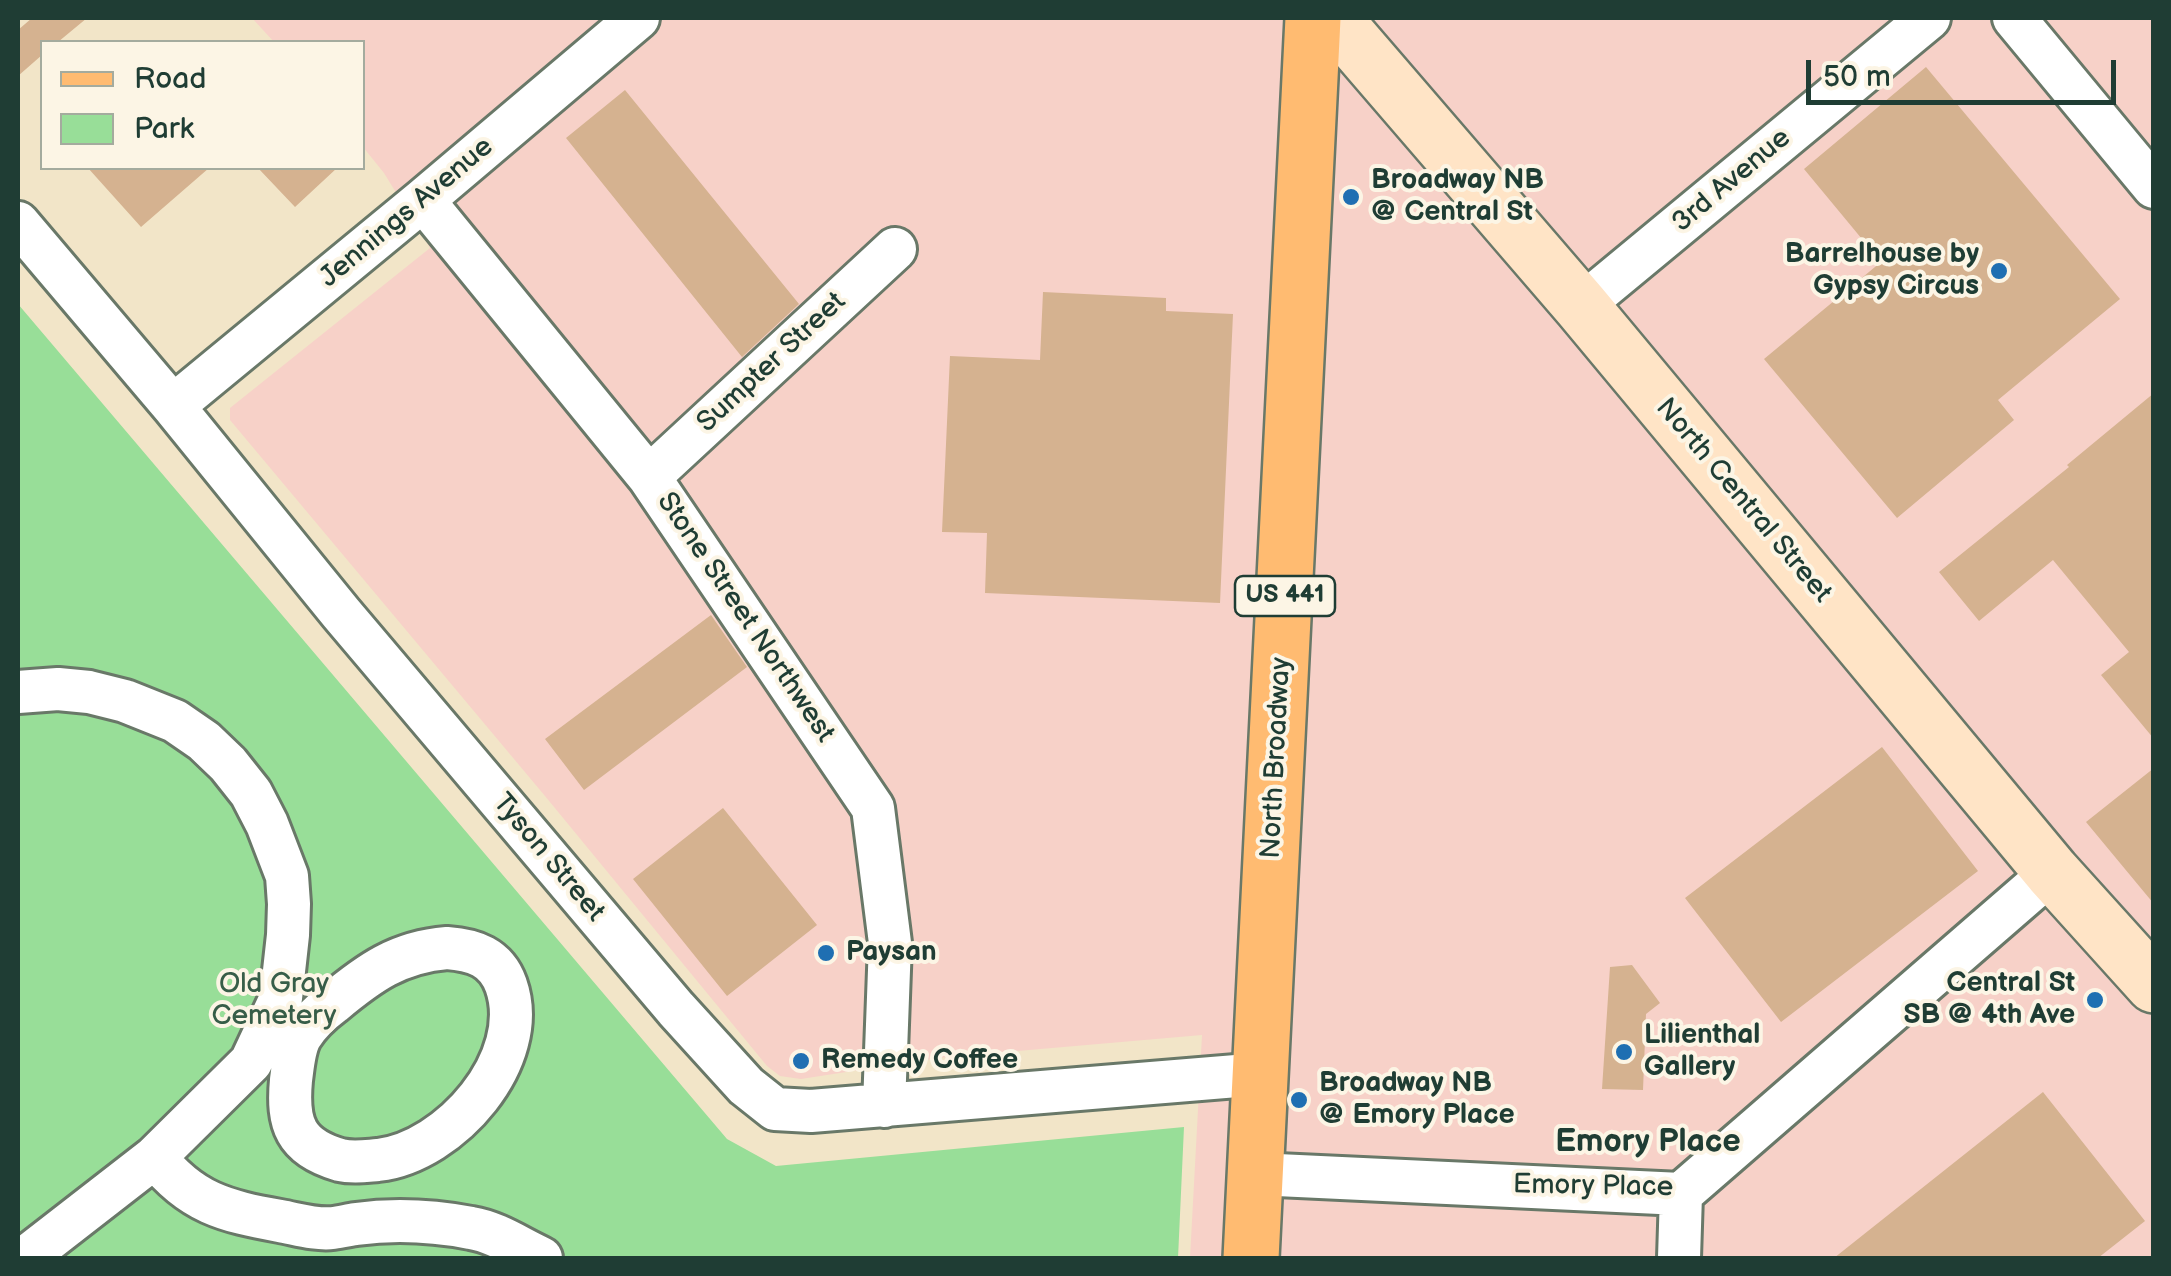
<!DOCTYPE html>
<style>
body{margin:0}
#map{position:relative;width:2171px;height:1276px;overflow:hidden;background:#f2e5c8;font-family:"Balsamiq Sans",sans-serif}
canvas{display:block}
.frame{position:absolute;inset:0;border:20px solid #1f3d34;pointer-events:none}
.legend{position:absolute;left:40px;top:40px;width:325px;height:130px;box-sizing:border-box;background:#fcf5e5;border:2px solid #a4ab9e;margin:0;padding:12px 18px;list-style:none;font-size:30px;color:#1f3d34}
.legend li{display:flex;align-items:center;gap:20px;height:50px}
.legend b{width:50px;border:2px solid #a4ab9e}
.scale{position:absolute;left:1806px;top:60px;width:310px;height:45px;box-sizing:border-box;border:5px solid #1f3d34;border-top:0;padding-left:12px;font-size:30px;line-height:35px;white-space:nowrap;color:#1f3d34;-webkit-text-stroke:8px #fcf5e5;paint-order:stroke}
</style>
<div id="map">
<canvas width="2171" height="1276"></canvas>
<div class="frame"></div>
<ul class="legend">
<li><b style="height:12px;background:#ffbb71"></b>Road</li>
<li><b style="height:28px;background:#98de98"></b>Park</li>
</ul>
<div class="scale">50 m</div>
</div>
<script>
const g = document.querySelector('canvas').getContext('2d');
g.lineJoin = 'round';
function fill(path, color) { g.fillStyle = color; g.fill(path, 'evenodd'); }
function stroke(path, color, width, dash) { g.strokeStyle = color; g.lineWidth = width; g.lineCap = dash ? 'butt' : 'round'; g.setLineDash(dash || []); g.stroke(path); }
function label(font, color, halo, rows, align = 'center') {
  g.font = font + ' "Balsamiq Sans",sans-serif'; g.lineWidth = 8; g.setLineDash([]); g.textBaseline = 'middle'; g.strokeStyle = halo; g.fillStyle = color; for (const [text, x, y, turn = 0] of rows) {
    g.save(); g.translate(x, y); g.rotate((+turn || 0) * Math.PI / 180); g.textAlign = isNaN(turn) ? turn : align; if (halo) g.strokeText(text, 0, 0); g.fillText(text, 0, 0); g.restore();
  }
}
const built = new Path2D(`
 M 252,18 L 2153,18 L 2153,1258 L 1190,1258 L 1202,1035 L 937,1058 L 801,1079 L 780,1076 L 767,1066 L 545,796 L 230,420 L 230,408 L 430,248 L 384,173 L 363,147 L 362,42 L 274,42 Z`);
const green = new Path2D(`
 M 18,304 L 727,1139 L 776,1166 L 1184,1127 L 1178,1258 L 18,1258 Z`);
const building = new Path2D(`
 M 32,18 L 87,18 L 58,42 L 42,42 L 42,55 L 18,76 L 18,30 Z
 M 1926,67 L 2120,299 L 1998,400 L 2014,420 L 1897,518 L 1764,359 L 1881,262 L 1804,169 Z
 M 625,90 L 799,304 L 742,357 L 566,138 Z
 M 88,168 L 209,168 L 141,227 Z
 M 258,168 L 337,168 L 295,207 Z
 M 1043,292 L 1166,298 L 1166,311 L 1233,314 L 1220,603 L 985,593 L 987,533 L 942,532 L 950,356 L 1040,360 Z
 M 2154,393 L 2154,739 L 2101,675 L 2129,652 L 2053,560 L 1979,621 L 1939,572 L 2069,467 L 2067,465 Z
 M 711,615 L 747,667 L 584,790 L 545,739 Z
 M 1882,747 L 1978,871 L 1781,1022 L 1685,898 Z
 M 2154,768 L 2154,904 L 2086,822 Z
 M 723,808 L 817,925 L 727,996 L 633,879 Z
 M 1632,965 L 1660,1003 L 1646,1014 L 1643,1090 L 1602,1089 L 1610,967 Z
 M 2043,1092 L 2145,1221 L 2098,1258 L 1834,1258 Z`);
const minor = new Path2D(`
 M 2014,18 L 2154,187
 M 423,200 L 649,477 L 873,808 L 890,943 L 884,1106
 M 18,223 L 173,406 L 341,613 L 676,1009 L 746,1086 L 775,1109 L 811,1111 L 1261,1074
 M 1581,306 L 1929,18
 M 173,406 L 423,200 L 638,18
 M 649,477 L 895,249
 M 18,692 L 58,689 L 89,692 L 125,701 L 175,721 L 204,741 L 228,764 L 251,793 L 267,824 L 287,876 L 289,904 L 288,935 L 281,998 L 251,1062 L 155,1157 L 25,1258
 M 447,948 C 474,950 496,957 506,985 C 532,1059 450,1152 378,1160 C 365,1161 353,1163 340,1160 C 295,1147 287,1124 291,1080 C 293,1066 294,1048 301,1036 C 309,1023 321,1012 333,1003 C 369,973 398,952 447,948 Z
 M 155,1157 C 191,1203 225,1211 280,1221 C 297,1224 316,1230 333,1228 C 341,1227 349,1225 356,1224 C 393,1219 434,1221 471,1228 C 496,1232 519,1248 541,1258
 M 1256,1174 L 1681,1194 L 2052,872
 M 1679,1258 L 1681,1194`);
const secondary = new Path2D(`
 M 1333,18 L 1581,306 L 2052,872 L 2154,985`);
const primary = new Path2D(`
 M 1251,1258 L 1313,18`);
const markers = [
 [1351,197,10,"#1f6fb2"],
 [1999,271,10,"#1f6fb2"],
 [826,953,10,"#1f6fb2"],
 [2095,1000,10,"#1f6fb2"],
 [1624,1052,10,"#1f6fb2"],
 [801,1061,10,"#1f6fb2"],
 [1299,1100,10,"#1f6fb2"]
];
const shields = [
 [1285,596,100]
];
const shieldNames = [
 ["US 441",1285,596]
];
const poiNames = [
 ["Broadway NB",1371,181],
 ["@ Central St",1371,213],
 ["Barrelhouse by",1979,255,"right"],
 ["Gypsy Circus",1979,287,"right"],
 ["Paysan",846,953],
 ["Central St",2075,984,"right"],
 ["SB @ 4th Ave",2075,1016,"right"],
 ["Lilienthal",1644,1036],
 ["Gallery",1644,1068],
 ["Remedy Coffee",821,1061],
 ["Broadway NB",1319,1084],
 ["@ Emory Place",1319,1116]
];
const streetNames = [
 ["3rd Avenue",1732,181,-40],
 ["Jennings Avenue",407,213,-40],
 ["Sumpter Street",772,363,-43],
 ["North Central Street",1743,501,50],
 ["Stone Street Northwest",745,618,56],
 ["North Broadway",1277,758,-87],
 ["Tyson Street",548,858,50],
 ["Emory Place",1593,1187,1]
];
const parkNames = [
 ["Old Gray",274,985],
 ["Cemetery",274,1017]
];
const quarterNames = [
 ["Emory Place",1648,1143]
];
fill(built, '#f7d1c8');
fill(green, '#98de98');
fill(building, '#d5b290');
stroke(minor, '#697868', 48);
stroke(secondary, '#697868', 60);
stroke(primary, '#697868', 60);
stroke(minor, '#fff', 42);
stroke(secondary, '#ffe4c6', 55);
stroke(primary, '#ffbb71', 55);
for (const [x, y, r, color] of markers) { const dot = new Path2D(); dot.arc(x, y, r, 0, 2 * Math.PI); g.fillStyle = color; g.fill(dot); stroke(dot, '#fcf5e5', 4); }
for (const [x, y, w] of shields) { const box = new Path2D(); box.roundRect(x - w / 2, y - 20, w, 40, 8); g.fillStyle = '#fcf5e5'; g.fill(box); stroke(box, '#1f3d34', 2.5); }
label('bold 25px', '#1f3d34', null, shieldNames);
label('bold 28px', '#1f3d34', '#fcf5e5', poiNames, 'left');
label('28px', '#1f3d34', '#fcf5e5', streetNames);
label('28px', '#375d48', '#fcf5e5', parkNames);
label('bold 32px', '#1f3d34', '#fcf5e5', quarterNames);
</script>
